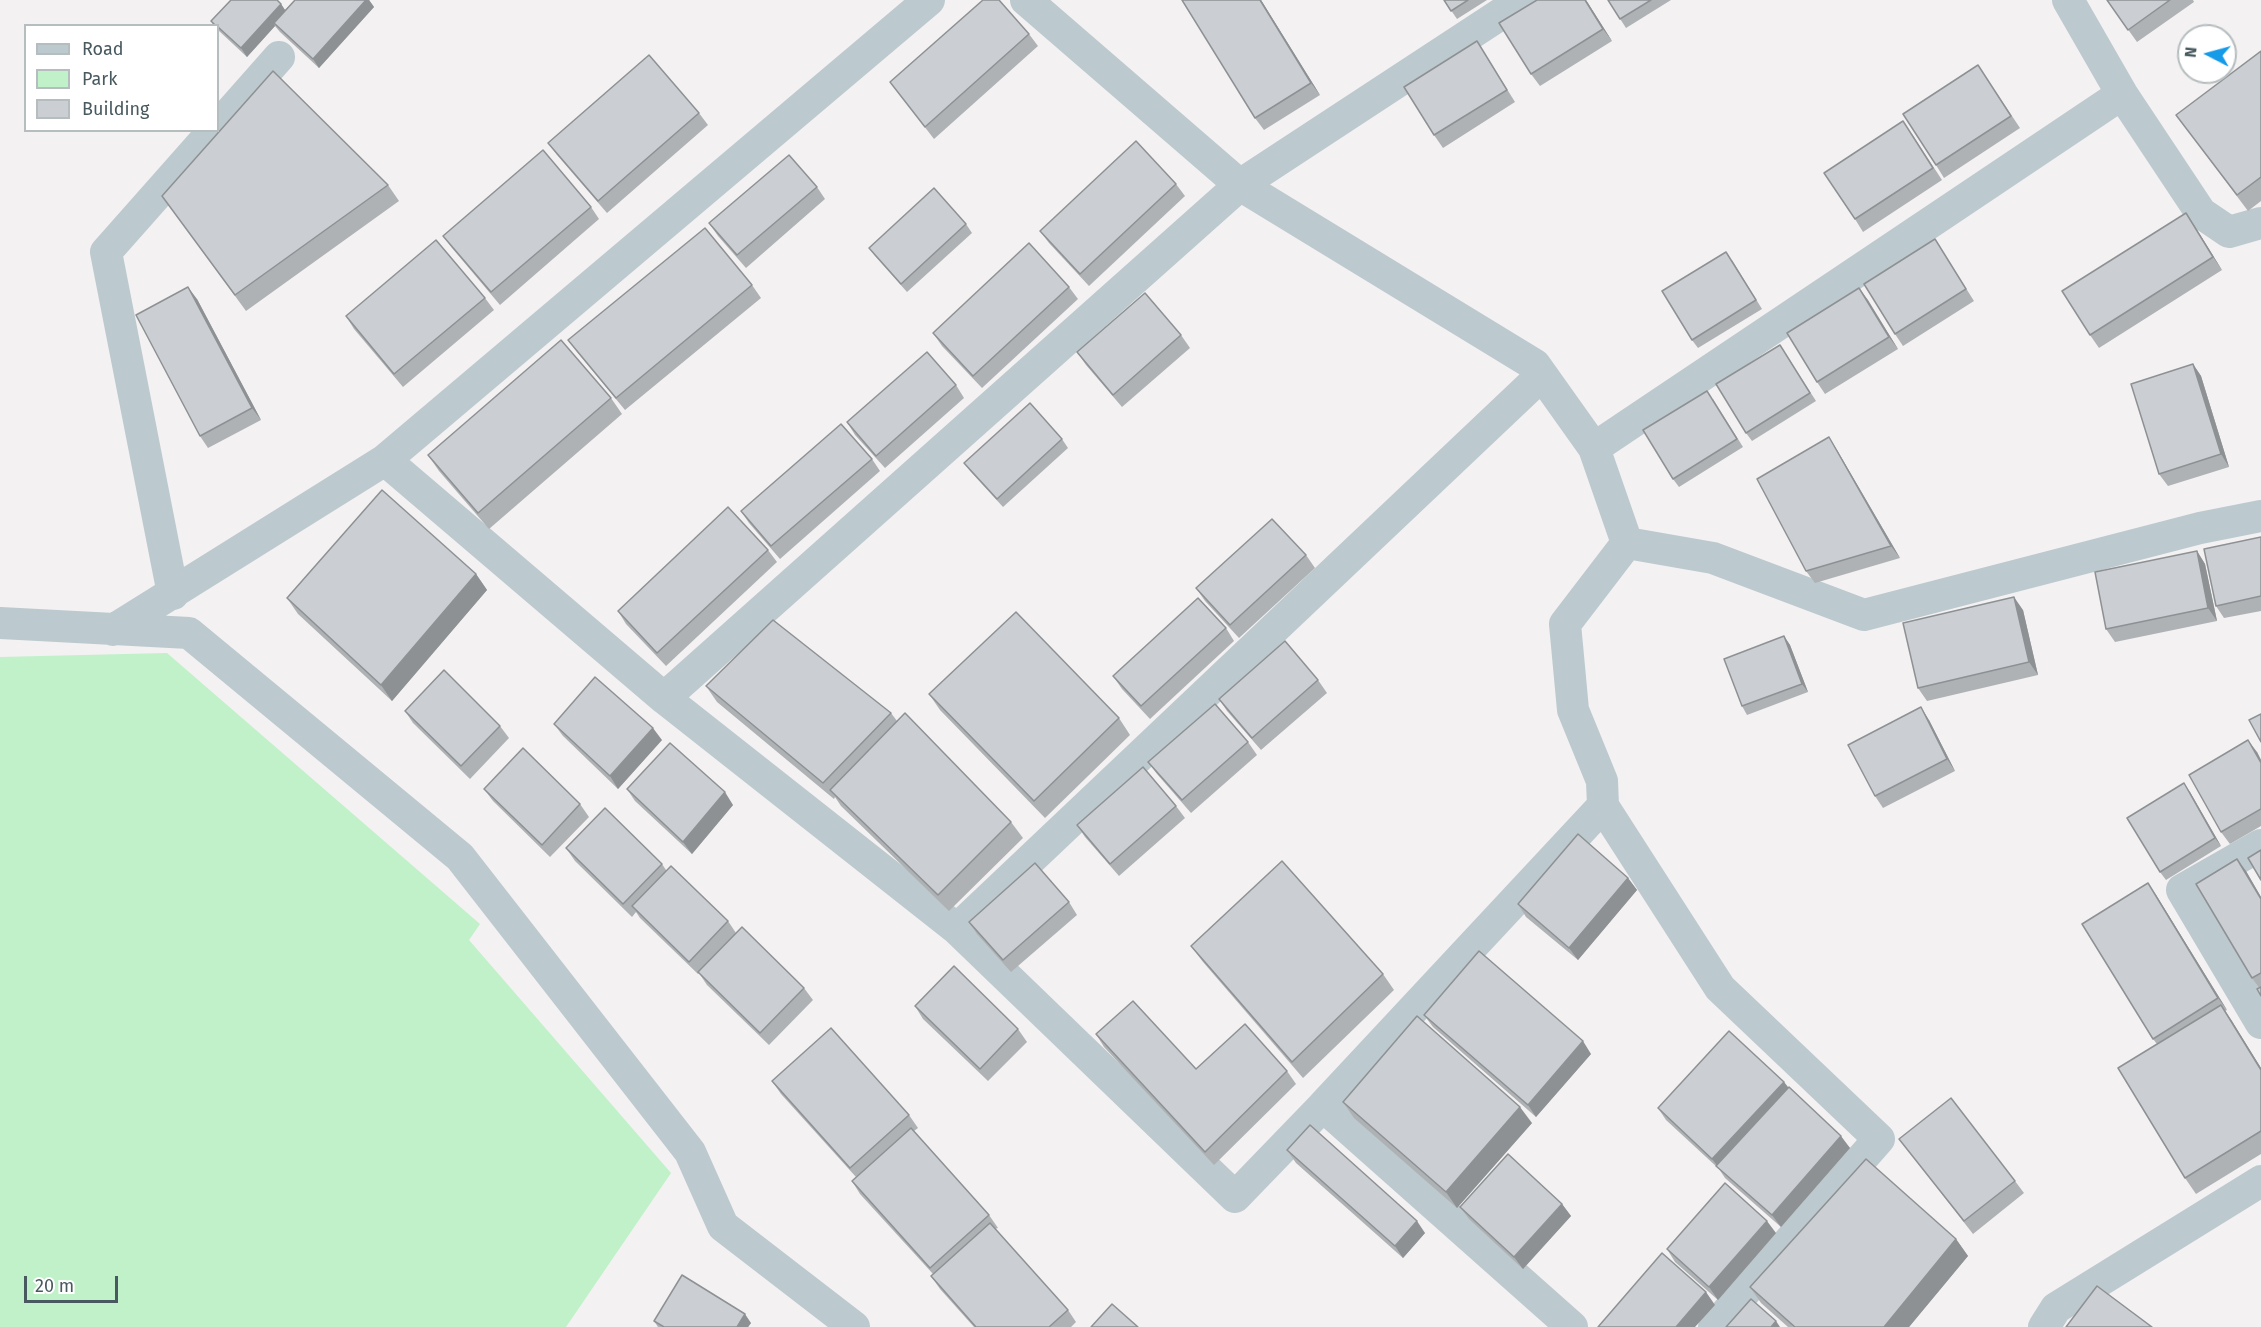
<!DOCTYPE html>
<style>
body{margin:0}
#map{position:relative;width:2261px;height:1327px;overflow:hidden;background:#f3f1f1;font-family:"Fira Sans",sans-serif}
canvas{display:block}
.legend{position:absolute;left:24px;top:24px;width:195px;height:108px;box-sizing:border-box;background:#fff;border:2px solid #b6bdbf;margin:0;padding:8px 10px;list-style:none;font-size:18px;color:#48595f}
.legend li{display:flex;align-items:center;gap:12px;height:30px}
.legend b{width:30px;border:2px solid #b6bdbf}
.north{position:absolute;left:2177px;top:24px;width:60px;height:60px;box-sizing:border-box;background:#fff;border:2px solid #b6bdbf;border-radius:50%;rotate:276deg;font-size:16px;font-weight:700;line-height:24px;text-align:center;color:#48595f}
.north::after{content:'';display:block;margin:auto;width:21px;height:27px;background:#169be8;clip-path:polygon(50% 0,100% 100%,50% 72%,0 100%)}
.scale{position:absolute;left:24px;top:1276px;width:94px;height:27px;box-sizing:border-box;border:3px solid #48595f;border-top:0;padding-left:8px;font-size:18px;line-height:21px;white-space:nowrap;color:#48595f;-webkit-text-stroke:4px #fff;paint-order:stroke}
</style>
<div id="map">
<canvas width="2261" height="1327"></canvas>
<ul class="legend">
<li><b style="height:8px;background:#bcc9ce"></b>Road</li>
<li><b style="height:16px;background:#c0f1c9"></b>Park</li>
<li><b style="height:16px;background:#cbcfd3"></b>Building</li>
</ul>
<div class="north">N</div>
<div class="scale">20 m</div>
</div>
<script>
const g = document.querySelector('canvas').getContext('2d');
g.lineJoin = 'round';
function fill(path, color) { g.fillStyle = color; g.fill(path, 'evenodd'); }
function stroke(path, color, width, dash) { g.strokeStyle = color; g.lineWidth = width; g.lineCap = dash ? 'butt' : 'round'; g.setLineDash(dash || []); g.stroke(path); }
const green = new Path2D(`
 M 167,653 L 480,924 L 469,940 L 671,1173 L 566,1327 L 0,1327 L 0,657 Z`);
const street = new Path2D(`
 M 1026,0 L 1240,185 L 1535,365 L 1594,448 L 1627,543
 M 2068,0 L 2122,94 L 2201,213 L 2229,232 L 2261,223
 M 218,126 L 279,57
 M 1594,448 L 2122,94
 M 385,460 L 664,698 L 957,929 L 1235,1197 L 1323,1106 L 1572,1327
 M 173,594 L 106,252 L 214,130
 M 0,623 L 189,633 L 460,857 L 690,1152 L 723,1226 L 854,1327
 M 113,630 L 385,460 L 929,0
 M 664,698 L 1240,185 L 1522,0
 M 2261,845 L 2182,890 L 2261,1023
 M 957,929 L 1542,375
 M 1323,1106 L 1603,806
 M 1714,1327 L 1879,1139 L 1720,988 L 1603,806 L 1602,781 L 1573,710 L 1565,624 L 1627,543 L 1713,558 L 1864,615 L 2200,528 L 2261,516
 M 2044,1327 L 2056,1308 L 2261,1181`);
const wall = new Path2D(`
 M 295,0 L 369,0 L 374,7 L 319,68 L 280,32 L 275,26 L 247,57 L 218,30 L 218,26 L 214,26 L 211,21 L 281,4 L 285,10 Z
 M 1261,0 L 1320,95 L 1264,130 L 1255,118 Z
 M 1444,0 L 1487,0 L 1457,19 Z
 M 1586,0 L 1612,41 L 1540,86 L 1531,74 Z
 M 1608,0 L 1671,0 L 1626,28 Z
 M 2107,0 L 2193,0 L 2194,2 L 2137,42 Z
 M 1029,34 L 1038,46 L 934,139 L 890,82 Z
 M 1477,41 L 1515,102 L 1443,148 L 1434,135 Z
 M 2261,51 L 2261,201 L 2248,211 L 2176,115 Z
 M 1986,77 L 2020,128 L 1944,178 L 1936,165 Z
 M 699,113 L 708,125 L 607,213 L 557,155 L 548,143 Z
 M 1912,134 L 1942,180 L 1863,232 L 1855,219 Z
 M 1176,184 L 1185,196 L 1089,286 L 1049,243 L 1040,231 Z
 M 388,185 L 399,201 L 246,311 L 162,196 Z
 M 817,187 L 825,199 L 746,268 L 718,236 L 709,223 Z
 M 591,207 L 599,219 L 500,305 L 452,248 L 443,236 Z
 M 966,224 L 972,233 L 907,292 L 875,256 L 869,248 Z
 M 2194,225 L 2222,270 L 2099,348 L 2090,335 Z
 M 1935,239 L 1974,301 L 1903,346 L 1895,334 Z
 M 1732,260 L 1762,309 L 1698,348 L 1692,340 Z
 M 752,285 L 761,298 L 625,410 L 577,352 L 568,340 Z
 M 1069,287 L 1078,299 L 982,388 L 942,346 L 933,333 Z
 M 1859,288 L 1898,349 L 1825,394 L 1817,382 Z
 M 485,298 L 494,310 L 403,387 L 354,329 L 346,316 Z
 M 197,299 L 261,420 L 208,448 L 200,436 Z
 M 1181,335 L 1190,348 L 1122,407 L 1086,365 L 1077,352 Z
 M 1780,345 L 1816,401 L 1752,441 L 1746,433 Z
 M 2193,364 L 2201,376 L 2229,467 L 2168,486 L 2159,474 Z
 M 956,385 L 964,398 L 885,468 L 855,435 L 847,422 Z
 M 611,398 L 622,414 L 489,529 L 439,471 L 428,455 Z
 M 1713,399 L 1743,447 L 1679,487 L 1673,479 Z
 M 1062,439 L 1068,448 L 1003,507 L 970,471 L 964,463 Z
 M 1837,450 L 1900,558 L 1815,583 L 1806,571 Z
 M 872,459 L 880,471 L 780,559 L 749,523 L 741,511 Z
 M 2261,537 L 2261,611 L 2224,618 L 2216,606 Z
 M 768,550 L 777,562 L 666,666 L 626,624 L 618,611 Z
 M 2197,551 L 2205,564 L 2217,621 L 2115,642 L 2106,629 Z
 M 1306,555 L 1315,568 L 1239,638 L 1205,601 L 1196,588 Z
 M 476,574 L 487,590 L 392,701 L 298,614 L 287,598 Z
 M 2023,610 L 2038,675 L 1927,701 L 1918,688 Z
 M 1226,628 L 1234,641 L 1150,719 L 1122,689 L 1113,676 Z
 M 1784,636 L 1790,645 L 1808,692 L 1747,715 L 1742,706 Z
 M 1318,680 L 1327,693 L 1261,750 L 1227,711 L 1219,699 Z
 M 706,686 L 891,713 L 897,721 L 1011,822 L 1023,838 L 949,911 L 841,806 L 835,797 L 834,799 L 717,702 Z
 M 929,694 L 1119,718 L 1130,735 L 1045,818 L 940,710 Z
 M 405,711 L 500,726 L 509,738 L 470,779 L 413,723 Z
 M 1929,720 L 1955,771 L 1883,808 L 1875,796 Z
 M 554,724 L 662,740 L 618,789 L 563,736 Z
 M 1248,742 L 1257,755 L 1191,813 L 1157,774 L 1148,762 Z
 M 2257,752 L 2261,760 L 2261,826 L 2230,844 L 2221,832 Z
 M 484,789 L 580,804 L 589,817 L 550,857 L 493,801 Z
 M 627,789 L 733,805 L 692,854 L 635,801 Z
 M 2190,792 L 2221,846 L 2166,880 L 2160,872 Z
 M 1176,806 L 1185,818 L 1119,876 L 1085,837 L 1077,825 Z
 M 566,848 L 662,864 L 666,870 L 728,921 L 736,933 L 804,988 L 813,1000 L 769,1045 L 707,985 L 699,973 L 698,974 L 640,918 L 636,912 L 632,917 L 575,861 Z
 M 2237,859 L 2246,871 L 2261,897 L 2261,996 L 2259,988 L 2252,978 Z
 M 1628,878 L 1637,890 L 1578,960 L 1526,917 L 1518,904 Z
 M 2156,895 L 2227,1010 L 2225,1011 L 2261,1068 L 2261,1154 L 2196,1194 L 2185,1178 L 2157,1044 L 2153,1039 Z
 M 1069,902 L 1077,915 L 1011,972 L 977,934 L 969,922 Z
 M 1191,946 L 1383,974 L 1394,990 L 1303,1078 L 1203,962 Z
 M 915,1006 L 1018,1029 L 1027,1042 L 988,1081 L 923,1019 Z
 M 1424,1015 L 1591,1054 L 1536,1117 L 1433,1027 Z
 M 1096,1034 L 1196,1069 L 1287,1071 L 1296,1084 L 1214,1165 L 1104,1047 Z
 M 772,1081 L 909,1115 L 918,1128 L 914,1131 L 989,1215 L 998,1228 L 995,1229 L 1068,1310 L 1076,1322 L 1071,1327 L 974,1327 L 940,1289 L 931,1276 L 933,1274 L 860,1194 L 852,1181 L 856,1177 L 781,1094 Z
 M 1784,1082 L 1788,1087 L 1850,1148 L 1781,1227 L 1725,1178 L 1719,1169 L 1666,1120 L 1658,1108 Z
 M 1343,1102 L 1532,1123 L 1457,1208 L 1354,1118 Z
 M 1899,1139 L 2015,1181 L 2024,1193 L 1973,1234 Z
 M 1287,1150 L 1425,1233 L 1403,1258 L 1296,1163 Z
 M 1562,1204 L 1571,1216 L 1523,1269 L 1469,1219 L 1460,1207 Z
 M 1776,1233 L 1718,1300 L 1675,1262 L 1667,1249 Z
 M 1956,1239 L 1968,1256 L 1909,1327 L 1788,1327 L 1761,1303 L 1750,1287 Z
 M 654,1321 L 751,1323 L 748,1327 L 658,1327 Z`);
const shadedWall = new Path2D(`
 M 366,0 L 369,0 L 374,7 L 319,68 L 313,59 Z
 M 1260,0 L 1261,0 L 1320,95 L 1311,83 Z
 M 1585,0 L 1586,0 L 1612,41 L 1603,29 Z
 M 281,4 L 287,13 L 274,23 L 275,26 L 247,57 L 241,48 Z
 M 2186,213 L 2194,225 L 2222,270 L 2213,257 Z
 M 188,287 L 197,299 L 261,420 L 252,408 Z
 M 1859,288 L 1868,300 L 1898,349 L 1889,337 Z
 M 2193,364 L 2201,376 L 2229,467 L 2221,454 Z
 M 1829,437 L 1837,450 L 1900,558 L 1891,546 Z
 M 2197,551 L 2205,564 L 2217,621 L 2208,608 Z
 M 476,574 L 487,590 L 392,701 L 381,685 Z
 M 2014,597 L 2023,610 L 2038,675 L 2029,662 Z
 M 1784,636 L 1790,645 L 1808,692 L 1802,684 Z
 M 1921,707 L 1929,720 L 1955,771 L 1947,759 Z
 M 653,728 L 662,740 L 618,789 L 610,776 Z
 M 2248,740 L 2257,752 L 2261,760 L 2261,763 Z
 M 2184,783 L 2190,792 L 2221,846 L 2215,838 Z
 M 725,792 L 733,805 L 692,854 L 683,842 Z
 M 2237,859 L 2246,871 L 2261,897 L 2261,899 Z
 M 1628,878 L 1637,890 L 1578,960 L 1569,948 Z
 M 2148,883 L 2156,895 L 2227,1010 L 2218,998 Z
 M 2221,1005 L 2232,1021 L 2261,1068 L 2261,1070 Z
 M 1583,1041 L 1591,1054 L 1536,1117 L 1528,1105 Z
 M 1784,1082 L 1793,1094 L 1719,1168 L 1712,1159 Z
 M 1520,1107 L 1532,1123 L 1457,1208 L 1446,1192 Z
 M 1841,1136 L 1850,1148 L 1781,1227 L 1772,1215 Z
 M 1562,1204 L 1571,1216 L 1523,1269 L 1514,1257 Z
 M 1417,1221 L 1425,1233 L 1403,1258 L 1395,1246 Z
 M 1767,1221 L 1776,1233 L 1718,1300 L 1709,1287 Z
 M 1956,1239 L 1968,1256 L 1909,1327 L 1884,1327 Z
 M 1706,1292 L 1715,1305 L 1695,1327 L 1676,1327 Z
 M 745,1314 L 751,1323 L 748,1327 L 737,1327 Z
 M 1776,1321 L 1780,1327 L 1771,1327 Z`);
const building = new Path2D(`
 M 231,0 L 277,0 L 281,4 L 241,48 L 218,27 L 218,26 L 216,26 L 211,21 Z
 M 295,0 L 366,0 L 313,59 L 274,23 Z
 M 983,0 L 999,0 L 1029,34 L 925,127 L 890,82 Z
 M 1182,0 L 1260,0 L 1311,83 L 1255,118 Z
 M 1444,0 L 1468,0 L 1451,11 Z
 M 1537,0 L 1585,0 L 1603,29 L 1531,74 L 1499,23 Z
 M 1608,0 L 1651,0 L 1620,19 Z
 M 2107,0 L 2170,0 L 2128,30 Z
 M 1477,41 L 1507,90 L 1434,135 L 1404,87 Z
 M 2261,51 L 2261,177 L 2237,195 L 2176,115 Z
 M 649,55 L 699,113 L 598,201 L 548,143 Z
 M 1978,65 L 2011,116 L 1936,165 L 1903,114 Z
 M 273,71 L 388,185 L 235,295 L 162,196 Z
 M 1903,121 L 1933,168 L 1855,219 L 1824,173 Z
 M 1136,141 L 1176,184 L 1080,274 L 1040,231 Z
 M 543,150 L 591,207 L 491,292 L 443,236 Z
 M 789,155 L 817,187 L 737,255 L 709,223 Z
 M 934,188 L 966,224 L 901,284 L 869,248 Z
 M 2186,213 L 2213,257 L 2090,335 L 2062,291 Z
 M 705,228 L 752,285 L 616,398 L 568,340 Z
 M 1935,239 L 1966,289 L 1895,334 L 1864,284 Z
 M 436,240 L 485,298 L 394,374 L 346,316 Z
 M 1029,243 L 1069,287 L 973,376 L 933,333 Z
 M 1726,252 L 1756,300 L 1692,340 L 1662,291 Z
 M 188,287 L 252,408 L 200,436 L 136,315 Z
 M 1859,288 L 1889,337 L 1817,382 L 1787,333 Z
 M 1145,293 L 1181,335 L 1113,395 L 1077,352 Z
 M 561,340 L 611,398 L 478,513 L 428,455 Z
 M 1780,345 L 1810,393 L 1746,433 L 1716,384 Z
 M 927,352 L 956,385 L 876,456 L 847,422 Z
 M 2193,364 L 2221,454 L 2159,474 L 2131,384 Z
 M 1707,391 L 1737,439 L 1673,479 L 1643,430 Z
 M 1030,403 L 1062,439 L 997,499 L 964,463 Z
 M 841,424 L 872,459 L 771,546 L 741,511 Z
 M 1829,437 L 1891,546 L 1806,571 L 1757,479 Z
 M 382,490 L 476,574 L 381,685 L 287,598 Z
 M 728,507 L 768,550 L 657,653 L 618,611 Z
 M 1272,519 L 1306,555 L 1230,625 L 1196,588 Z
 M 2261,537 L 2261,596 L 2216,606 L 2204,549 Z
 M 2197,551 L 2208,608 L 2106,629 L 2095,572 Z
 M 2014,597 L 2029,662 L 1918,688 L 1903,623 Z
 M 1198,598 L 1226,628 L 1141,706 L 1113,676 Z
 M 1016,612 L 1119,718 L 1034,801 L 929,694 Z
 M 773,620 L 891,713 L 823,783 L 706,686 Z
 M 1784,636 L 1802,684 L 1742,706 L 1724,659 Z
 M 1285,641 L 1318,680 L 1252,738 L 1219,699 Z
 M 444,670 L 500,726 L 461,766 L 405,711 Z
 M 595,677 L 653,728 L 610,776 L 554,724 Z
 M 1215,704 L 1248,742 L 1182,800 L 1148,762 Z
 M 1921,707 L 1947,759 L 1875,796 L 1848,745 Z
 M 905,713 L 1011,822 L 938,895 L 830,790 Z
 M 2261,714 L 2261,742 L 2249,720 Z
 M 2248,740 L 2261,763 L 2261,809 L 2221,832 L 2189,775 Z
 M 670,743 L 725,792 L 683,842 L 627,789 Z
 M 523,748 L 580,804 L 542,845 L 484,789 Z
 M 1143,767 L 1176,806 L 1110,864 L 1077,825 Z
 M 2184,783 L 2215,838 L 2160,872 L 2127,818 Z
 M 605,808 L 662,864 L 623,904 L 566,848 Z
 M 1578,834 L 1628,878 L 1569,948 L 1518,904 Z
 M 2261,850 L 2261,880 L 2248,858 Z
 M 2237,859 L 2261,899 L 2261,973 L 2252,978 L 2196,884 Z
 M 1282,861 L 1383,974 L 1292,1062 L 1191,946 Z
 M 1035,863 L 1069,902 L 1003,960 L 969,922 Z
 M 671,866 L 728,921 L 689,962 L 632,906 Z
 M 2148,883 L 2218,998 L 2153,1039 L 2082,924 Z
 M 742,927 L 804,988 L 760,1033 L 698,972 Z
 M 1479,951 L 1583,1041 L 1528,1105 L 1424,1015 Z
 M 954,966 L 1018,1029 L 980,1069 L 915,1006 Z
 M 2261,987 L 2261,996 L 2257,989 Z
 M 1133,1001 L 1196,1069 L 1245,1024 L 1287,1071 L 1205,1152 L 1096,1034 Z
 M 2221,1005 L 2261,1070 L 2261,1131 L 2185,1178 L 2118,1068 Z
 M 1417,1016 L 1520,1107 L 1446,1192 L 1343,1102 Z
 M 831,1028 L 909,1115 L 850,1168 L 772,1081 Z
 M 1729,1031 L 1784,1082 L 1712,1159 L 1658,1108 Z
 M 1789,1087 L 1841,1136 L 1772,1215 L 1716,1166 Z
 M 1951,1098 L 2015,1181 L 1964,1221 L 1899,1139 Z
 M 1310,1125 L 1417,1221 L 1395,1246 L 1287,1150 Z
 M 911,1128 L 989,1215 L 930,1268 L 852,1181 Z
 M 1508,1154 L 1562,1204 L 1514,1257 L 1460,1207 Z
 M 1866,1159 L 1956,1239 L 1884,1327 L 1795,1327 L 1750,1287 Z
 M 1725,1183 L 1767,1221 L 1709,1287 L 1667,1249 Z
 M 990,1223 L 1068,1310 L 1049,1327 L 976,1327 L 931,1276 Z
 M 1662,1253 L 1706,1292 L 1676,1327 L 1598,1327 Z
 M 682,1275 L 745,1314 L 737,1327 L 664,1327 L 654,1321 Z
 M 2097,1286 L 2152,1327 L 2066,1327 Z
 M 1751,1299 L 1776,1321 L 1771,1327 L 1726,1327 Z
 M 1112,1304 L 1138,1327 L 1091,1327 Z`);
fill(green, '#c0f1c9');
stroke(street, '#bcc9ce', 32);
fill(wall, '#afb2b5');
fill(shadedWall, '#8e9194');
fill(building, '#cbcfd3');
stroke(building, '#8e9194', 1.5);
</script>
